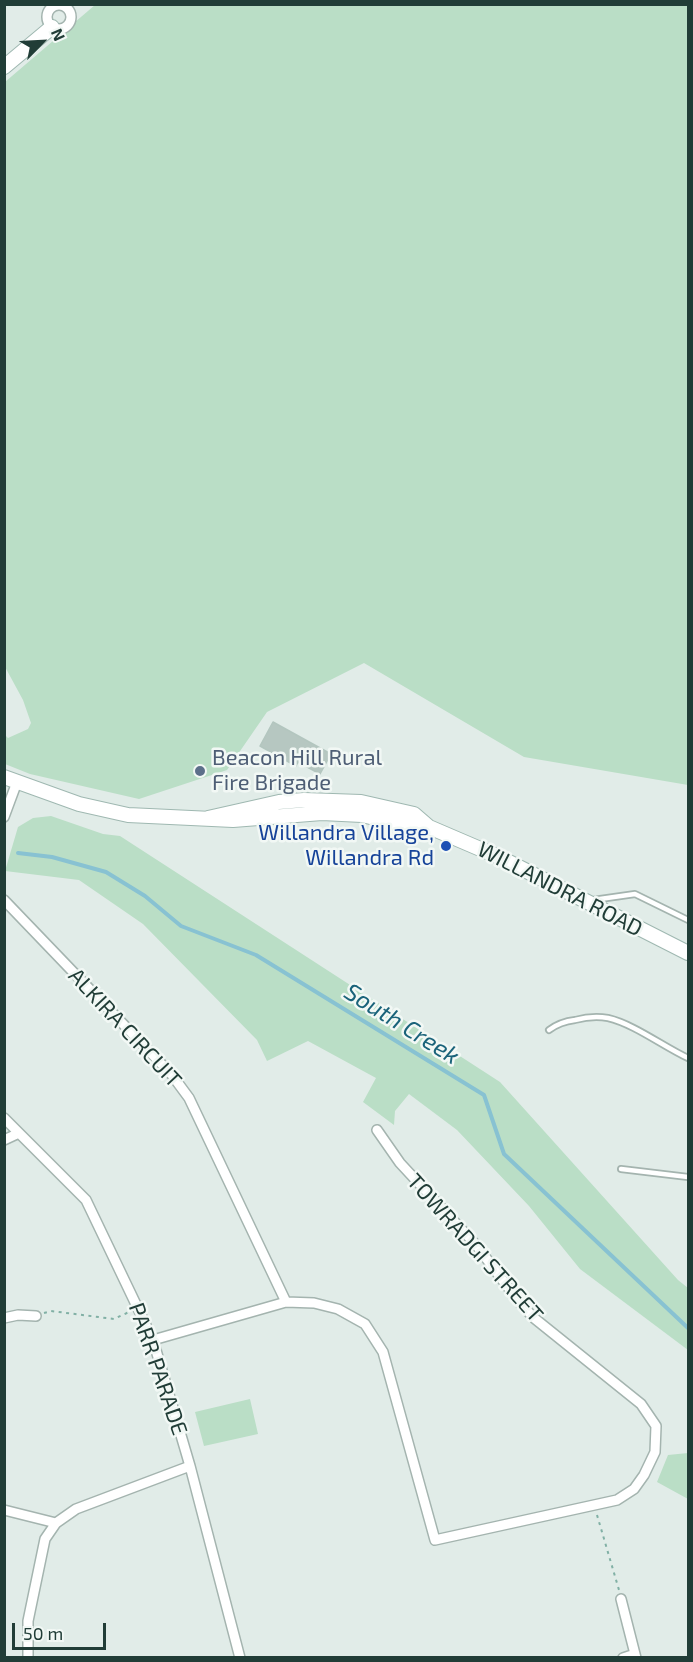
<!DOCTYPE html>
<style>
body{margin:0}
#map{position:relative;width:693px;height:1662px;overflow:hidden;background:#e1ece8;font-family:"Exo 2",sans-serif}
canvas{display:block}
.frame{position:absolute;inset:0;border:6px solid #213d37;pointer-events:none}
.north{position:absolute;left:12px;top:12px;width:60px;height:60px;-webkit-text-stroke:4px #f2f8f5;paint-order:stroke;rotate:66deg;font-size:16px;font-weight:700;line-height:24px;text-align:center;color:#213d37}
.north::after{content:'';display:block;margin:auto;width:21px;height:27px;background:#213d37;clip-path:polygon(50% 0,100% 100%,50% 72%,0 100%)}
.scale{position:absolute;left:12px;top:1623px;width:94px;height:27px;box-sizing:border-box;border:3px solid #213d37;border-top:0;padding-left:8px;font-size:18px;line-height:21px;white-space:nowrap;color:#213d37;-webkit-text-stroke:4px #f2f8f5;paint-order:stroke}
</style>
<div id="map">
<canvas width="693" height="1662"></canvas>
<div class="frame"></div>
<div class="north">N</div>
<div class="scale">50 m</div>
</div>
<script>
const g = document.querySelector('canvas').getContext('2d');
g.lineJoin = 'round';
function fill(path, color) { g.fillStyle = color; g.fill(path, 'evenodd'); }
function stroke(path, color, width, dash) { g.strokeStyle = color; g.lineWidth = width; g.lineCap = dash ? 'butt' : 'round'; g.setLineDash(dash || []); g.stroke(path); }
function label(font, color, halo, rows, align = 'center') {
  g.font = font + ' "Exo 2",sans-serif'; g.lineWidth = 5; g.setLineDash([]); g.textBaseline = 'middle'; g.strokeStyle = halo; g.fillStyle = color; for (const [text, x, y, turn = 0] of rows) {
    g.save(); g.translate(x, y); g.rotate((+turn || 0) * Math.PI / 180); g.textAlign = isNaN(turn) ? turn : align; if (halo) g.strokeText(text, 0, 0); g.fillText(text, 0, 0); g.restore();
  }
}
const green = new Path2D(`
 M 95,5 L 688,5 L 688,785 L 524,757 L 364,663 L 267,712 L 227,770 L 139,799 L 30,774 L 5,764 L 5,735 L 8,738 L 28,729 L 31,723 L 23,700 L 4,665 L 5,82 Z
 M 51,816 L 103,834 L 120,836 L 500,1082 L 678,1280 L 688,1288 L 688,1350 L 580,1269 L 529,1206 L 457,1130 L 409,1094 L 395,1111 L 394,1125 L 363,1102 L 376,1078 L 308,1041 L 267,1061 L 257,1040 L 143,924 L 79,880 L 5,871 L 18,827 L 33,818 Z
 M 250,1399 L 258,1434 L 204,1446 L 195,1412 Z
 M 688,1453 L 688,1499 L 657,1482 L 668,1455 Z`);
const stream = new Path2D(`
 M 18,853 L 52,857 L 106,872 L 145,896 L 181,926 L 256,955 L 484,1095 L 504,1154 L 688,1328`);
const building = new Path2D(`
 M 273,722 L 331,754 L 320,774 L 298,762 L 296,766 L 260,746 Z`);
const path = new Path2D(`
 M 44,1313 L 51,1311 L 114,1319 L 129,1312
 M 597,1515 L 619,1590`);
const lane = new Path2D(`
 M 593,900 L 635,894 L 688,920
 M 549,1030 C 557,1024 566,1021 575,1020 C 586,1017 597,1016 608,1018 C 634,1024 664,1047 688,1058
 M 621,1169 L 688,1177`);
const street = new Path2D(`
 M47 17a12 12 0 1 1 24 0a12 12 0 1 1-24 0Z
 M 4,817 L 17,782
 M 4,900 L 172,1075 L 189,1098 L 286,1302
 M 4,1118 L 86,1200 L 153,1340 L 190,1466 L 240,1658
 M 4,1140 L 19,1133
 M 4,1318 L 18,1315 L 36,1316
 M 153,1340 L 286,1302 L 314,1303 L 338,1309 L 365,1324 L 383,1352 L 435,1540 L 617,1500 L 634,1489 L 644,1475 L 655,1452 L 656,1426 L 641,1404 L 534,1318 L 519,1302 L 477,1246 L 400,1163 L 377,1130
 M 4,1510 L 56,1523
 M 621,1599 L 636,1658
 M 28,1658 L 28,1621 L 45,1539 L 56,1523 L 76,1509 L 190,1466
 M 623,1658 L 635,1654`);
const secondary = new Path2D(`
 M 4,67 L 52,27
 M 4,777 L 79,804 L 128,815 L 233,820 L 322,813 L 362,815 L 412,827 L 429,827
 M 208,818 L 279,802 L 304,800 L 361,802 L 414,814 L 429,827 L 499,857 L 688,953`);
const markers = [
 [200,771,6,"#5c6f8a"],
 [446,846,6,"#1a4fb4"]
];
const serviceNames = [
 ["Beacon Hill Rural",212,758],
 ["Fire Brigade",212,783]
];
const transitNames = [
 ["Willandra Village,",434,833],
 ["Willandra Rd",434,858]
];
const streetNames = [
 ["WILLANDRA ROAD",560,889,27],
 ["ALKIRA CIRCUIT",125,1028,47],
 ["TOWRADGI STREET",475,1248,48],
 ["PARR PARADE",158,1369,71]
];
const waterNames = [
 ["South Creek",402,1024,32]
];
fill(green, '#badec6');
stroke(stream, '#88c2d2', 4);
fill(building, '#b6c7c1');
stroke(building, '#b3c6bf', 1.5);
stroke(lane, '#a4b4af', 8);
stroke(street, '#a4b4af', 12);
stroke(secondary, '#9fb8b1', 16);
stroke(path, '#81b0a5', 2, [3, 4.5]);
stroke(lane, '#fff', 4.5);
stroke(street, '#fff', 9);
stroke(secondary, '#fff', 14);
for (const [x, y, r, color] of markers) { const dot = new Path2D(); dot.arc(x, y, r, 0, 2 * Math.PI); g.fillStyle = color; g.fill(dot); stroke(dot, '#f2f8f5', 2); }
label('22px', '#4e5e75', '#f2f8f5', serviceNames, 'left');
label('22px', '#164399', '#f2f8f5', transitNames, 'right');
label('22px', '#213d37', '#f2f8f5', streetNames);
label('italic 24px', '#1a637a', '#f2f8f5', waterNames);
</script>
